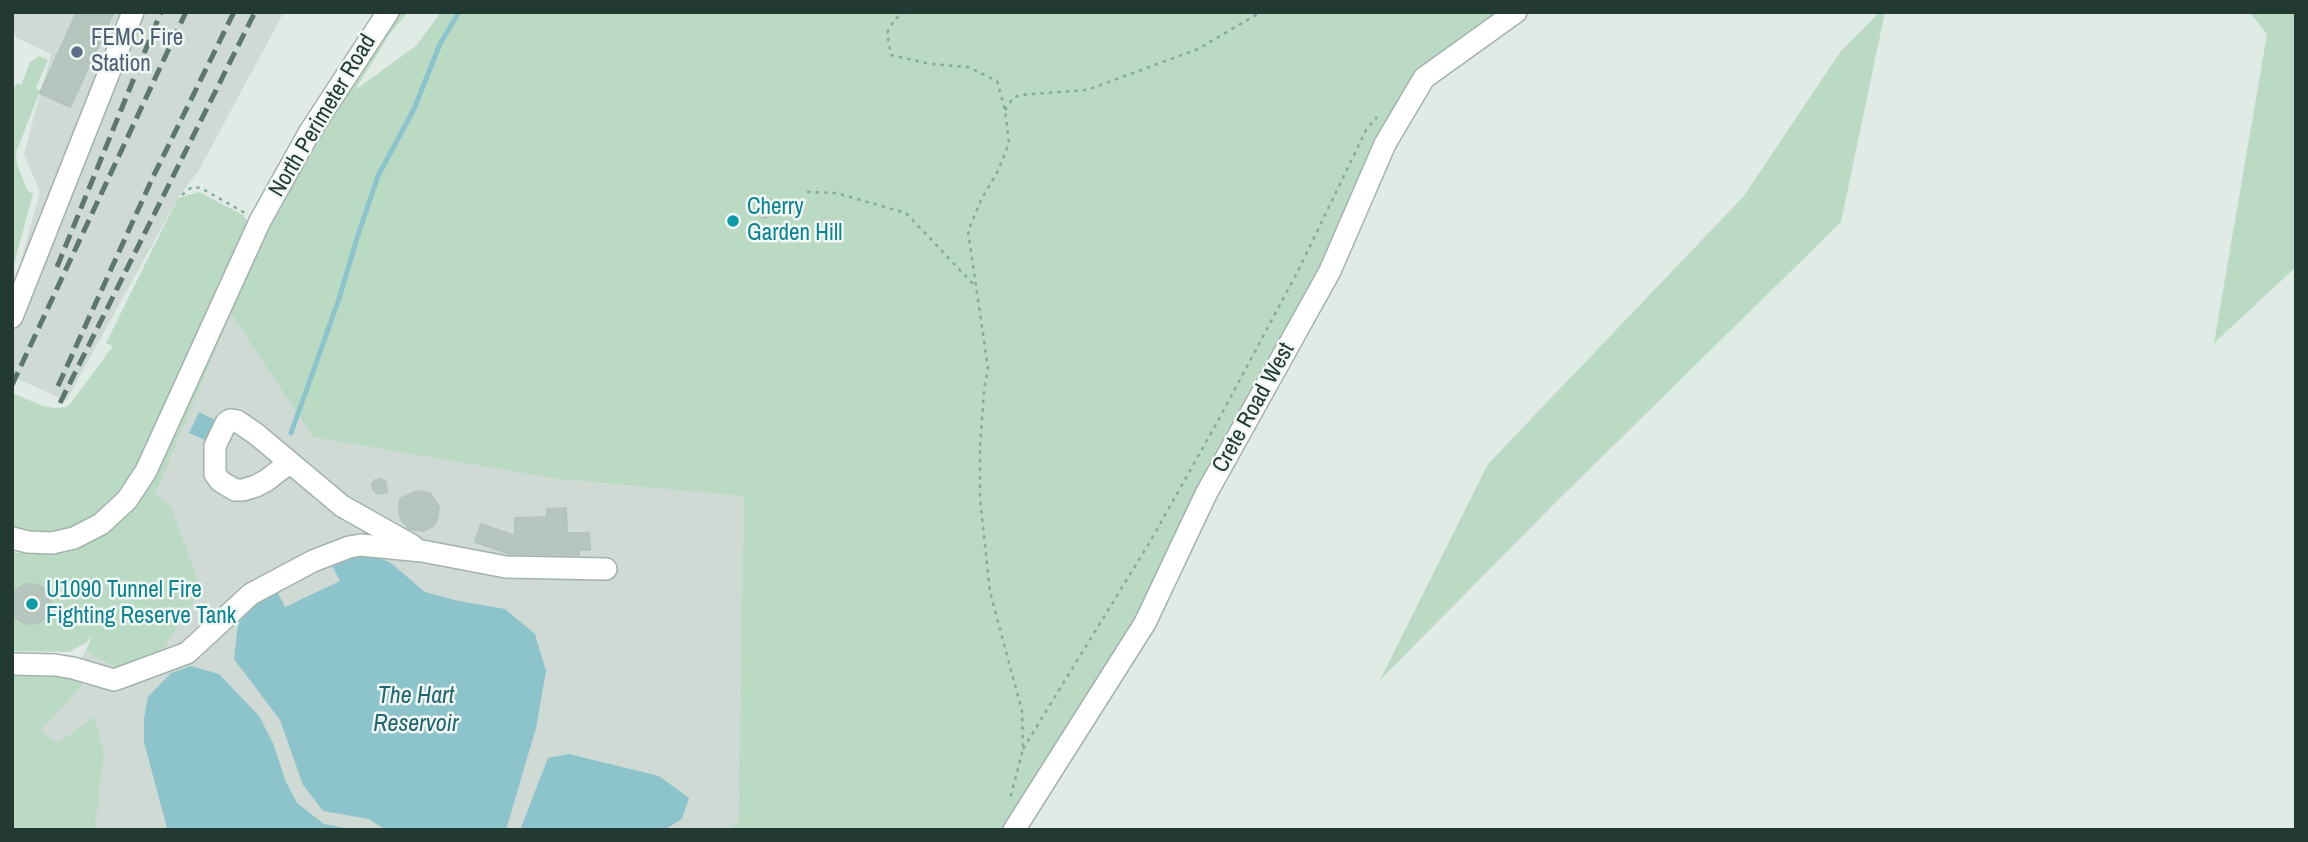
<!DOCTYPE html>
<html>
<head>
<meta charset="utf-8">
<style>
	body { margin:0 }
	#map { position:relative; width:2308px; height:842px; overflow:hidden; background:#e1ebe6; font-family:"Archivo Narrow",sans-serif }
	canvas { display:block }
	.frame { position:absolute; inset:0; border:14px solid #233a33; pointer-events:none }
</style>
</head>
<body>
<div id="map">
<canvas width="2308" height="842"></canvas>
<div class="frame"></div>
</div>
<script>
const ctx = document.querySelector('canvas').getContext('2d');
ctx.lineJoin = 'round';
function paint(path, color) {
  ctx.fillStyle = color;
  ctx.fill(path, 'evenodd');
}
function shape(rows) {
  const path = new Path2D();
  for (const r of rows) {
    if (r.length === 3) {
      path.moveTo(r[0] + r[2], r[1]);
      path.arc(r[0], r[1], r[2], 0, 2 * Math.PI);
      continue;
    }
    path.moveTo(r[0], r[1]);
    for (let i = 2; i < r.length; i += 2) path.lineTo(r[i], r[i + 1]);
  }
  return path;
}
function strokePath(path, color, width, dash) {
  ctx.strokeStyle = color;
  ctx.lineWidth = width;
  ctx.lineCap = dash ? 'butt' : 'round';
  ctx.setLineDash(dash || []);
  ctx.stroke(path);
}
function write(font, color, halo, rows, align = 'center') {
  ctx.font = font + ' "Archivo Narrow",sans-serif';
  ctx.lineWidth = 5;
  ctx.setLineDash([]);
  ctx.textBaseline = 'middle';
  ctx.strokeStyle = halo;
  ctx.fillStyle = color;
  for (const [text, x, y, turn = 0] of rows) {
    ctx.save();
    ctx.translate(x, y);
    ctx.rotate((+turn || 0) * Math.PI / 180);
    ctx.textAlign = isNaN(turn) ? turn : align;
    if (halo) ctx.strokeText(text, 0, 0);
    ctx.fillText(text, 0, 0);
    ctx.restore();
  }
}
paint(shape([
	[12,12,284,12,199,170,178,198,66,401,12,376,12,293,40,192,24,154,51,54,17,38,12,28],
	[231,312,567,480,744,495,738,821,730,830,107,830,95,826,20,725,73,668,86,651]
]), '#cfdad5');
paint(shape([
	[398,12,408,12,391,32,355,90,416,46,441,12,1508,12,1428,64,1323,270,1294,315,1217,452,1128,636,1003,830,730,830,738,821,744,496,559,479,313,437,231,313,155,494,171,507,201,590,164,648,118,669,86,651,92,635,87,642,69,652,12,651,12,552,29,554,57,552,79,548,113,529,137,503,283,196,345,91],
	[1880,12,1885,12,1841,222,1558,500,1380,680,1488,464,1743,197,1841,51],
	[2249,12,2296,12,2296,267,2214,343,2267,34],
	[39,56,48,60,36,88,40,91,16,152,17,164,27,190,33,194,12,271,12,92,17,83,21,85,30,62],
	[199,192,243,215,250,225,143,456,121,494,100,513,78,526,48,533,12,529,12,393,43,406,54,408,66,407,71,403,113,346,106,343,178,198],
	[76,672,82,686,40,731,58,743,94,717,104,753,95,826,107,830,12,830,12,676]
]), '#bbdac3');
paint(shape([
	[199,412,215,420,205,440,189,433],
	[364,551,391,563,425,592,454,600,505,609,535,634,546,671,536,728,506,830,386,830,369,819,323,811,303,785,280,720,234,659,238,623,274,585,285,607,340,581,330,562],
	[191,666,219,674,259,716,273,743,286,782,297,803,324,824,355,830,167,828,144,742,144,718,148,697,171,673],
	[569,754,659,776,689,798,682,819,664,830,520,830,548,758]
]), '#8dc4cc');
strokePath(shape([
	[291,433,339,299,357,238,378,176,414,109,440,44,459,12]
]), '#8dc4cc', 5);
const building = shape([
	[77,12,114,12,70,107,40,93,77,12],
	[771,199,774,212,770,217,763,218,754,209,771,199],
	[381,479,386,482,387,492,378,494,373,490,372,484,375,480,381,479],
	[417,491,430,493,439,507,437,520,433,526,423,531,409,529,401,519,399,512,400,499,417,491],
	[566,508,567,533,589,533,590,550,579,550,579,555,510,554,475,542,481,524,515,536,515,518,547,517,547,509,566,508],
	[31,604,20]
]);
paint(building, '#b7c5bf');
strokePath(building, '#b4c4bd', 2);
const minor = shape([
	[12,317,133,12],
	[291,465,285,466,267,480,256,486,243,490,235,490,220,481,215,474,215,446,226,423,230,420,237,421,256,434,342,506,413,546],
	[12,538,28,542,52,543,74,538,101,524,127,500,146,471,260,221,309,133,388,12],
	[12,664,55,665,73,668,114,680,187,653,251,594,313,561,349,547,361,545,422,551,506,567,606,569],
	[1014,830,1145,623,1206,494,1330,271,1385,144,1424,78,1516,12]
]);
strokePath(minor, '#a4b2ad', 24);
strokePath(shape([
	[906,12,895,19,887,33,891,55,931,64,968,67,997,81,1005,110,1009,143,998,171,981,200,968,231,988,368,984,391,980,447,980,499,990,592,1022,711,1023,749,1010,799],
	[1005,110,1013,98,1020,95,1087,90,1198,49,1261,12],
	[807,192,836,193,906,213,975,286],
	[182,195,192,187,201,188,245,213],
	[1023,749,1151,540,1219,419,1299,269,1366,130,1377,117]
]), '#84ac9e', 2.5, [3.5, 5]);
strokePath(minor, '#fff', 21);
strokePath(shape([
	[57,267,161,12],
	[12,385,186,12],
	[58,386,153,177,234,12],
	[60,403,255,12]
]), '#5d766e', 5, [14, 7]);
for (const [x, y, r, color] of [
	[77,52,7,"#5c6f8a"],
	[733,221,7,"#0f9aa8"],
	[32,604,7,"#0f9aa8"]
]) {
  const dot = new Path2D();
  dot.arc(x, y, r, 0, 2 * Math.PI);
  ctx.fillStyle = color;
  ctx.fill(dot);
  strokePath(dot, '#f1f7f4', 2.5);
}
write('23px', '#4e5e75', '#f1f7f4', [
	["FEMC Fire",91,39],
	["Station",91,65]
], 'left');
write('23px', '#233a33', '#f1f7f4', [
	["North Perimeter Road",323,116,-59],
	["Crete Road West",1254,408,-61]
]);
write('23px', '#0d838f', '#f1f7f4', [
	["Cherry",747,208],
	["Garden Hill",747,234],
	["U1090 Tunnel Fire",46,591],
	["Fighting Reserve Tank",46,617]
], 'left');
write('italic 24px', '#216671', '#f1f7f4', [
	["The Hart",416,697],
	["Reservoir",416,725]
]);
</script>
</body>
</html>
